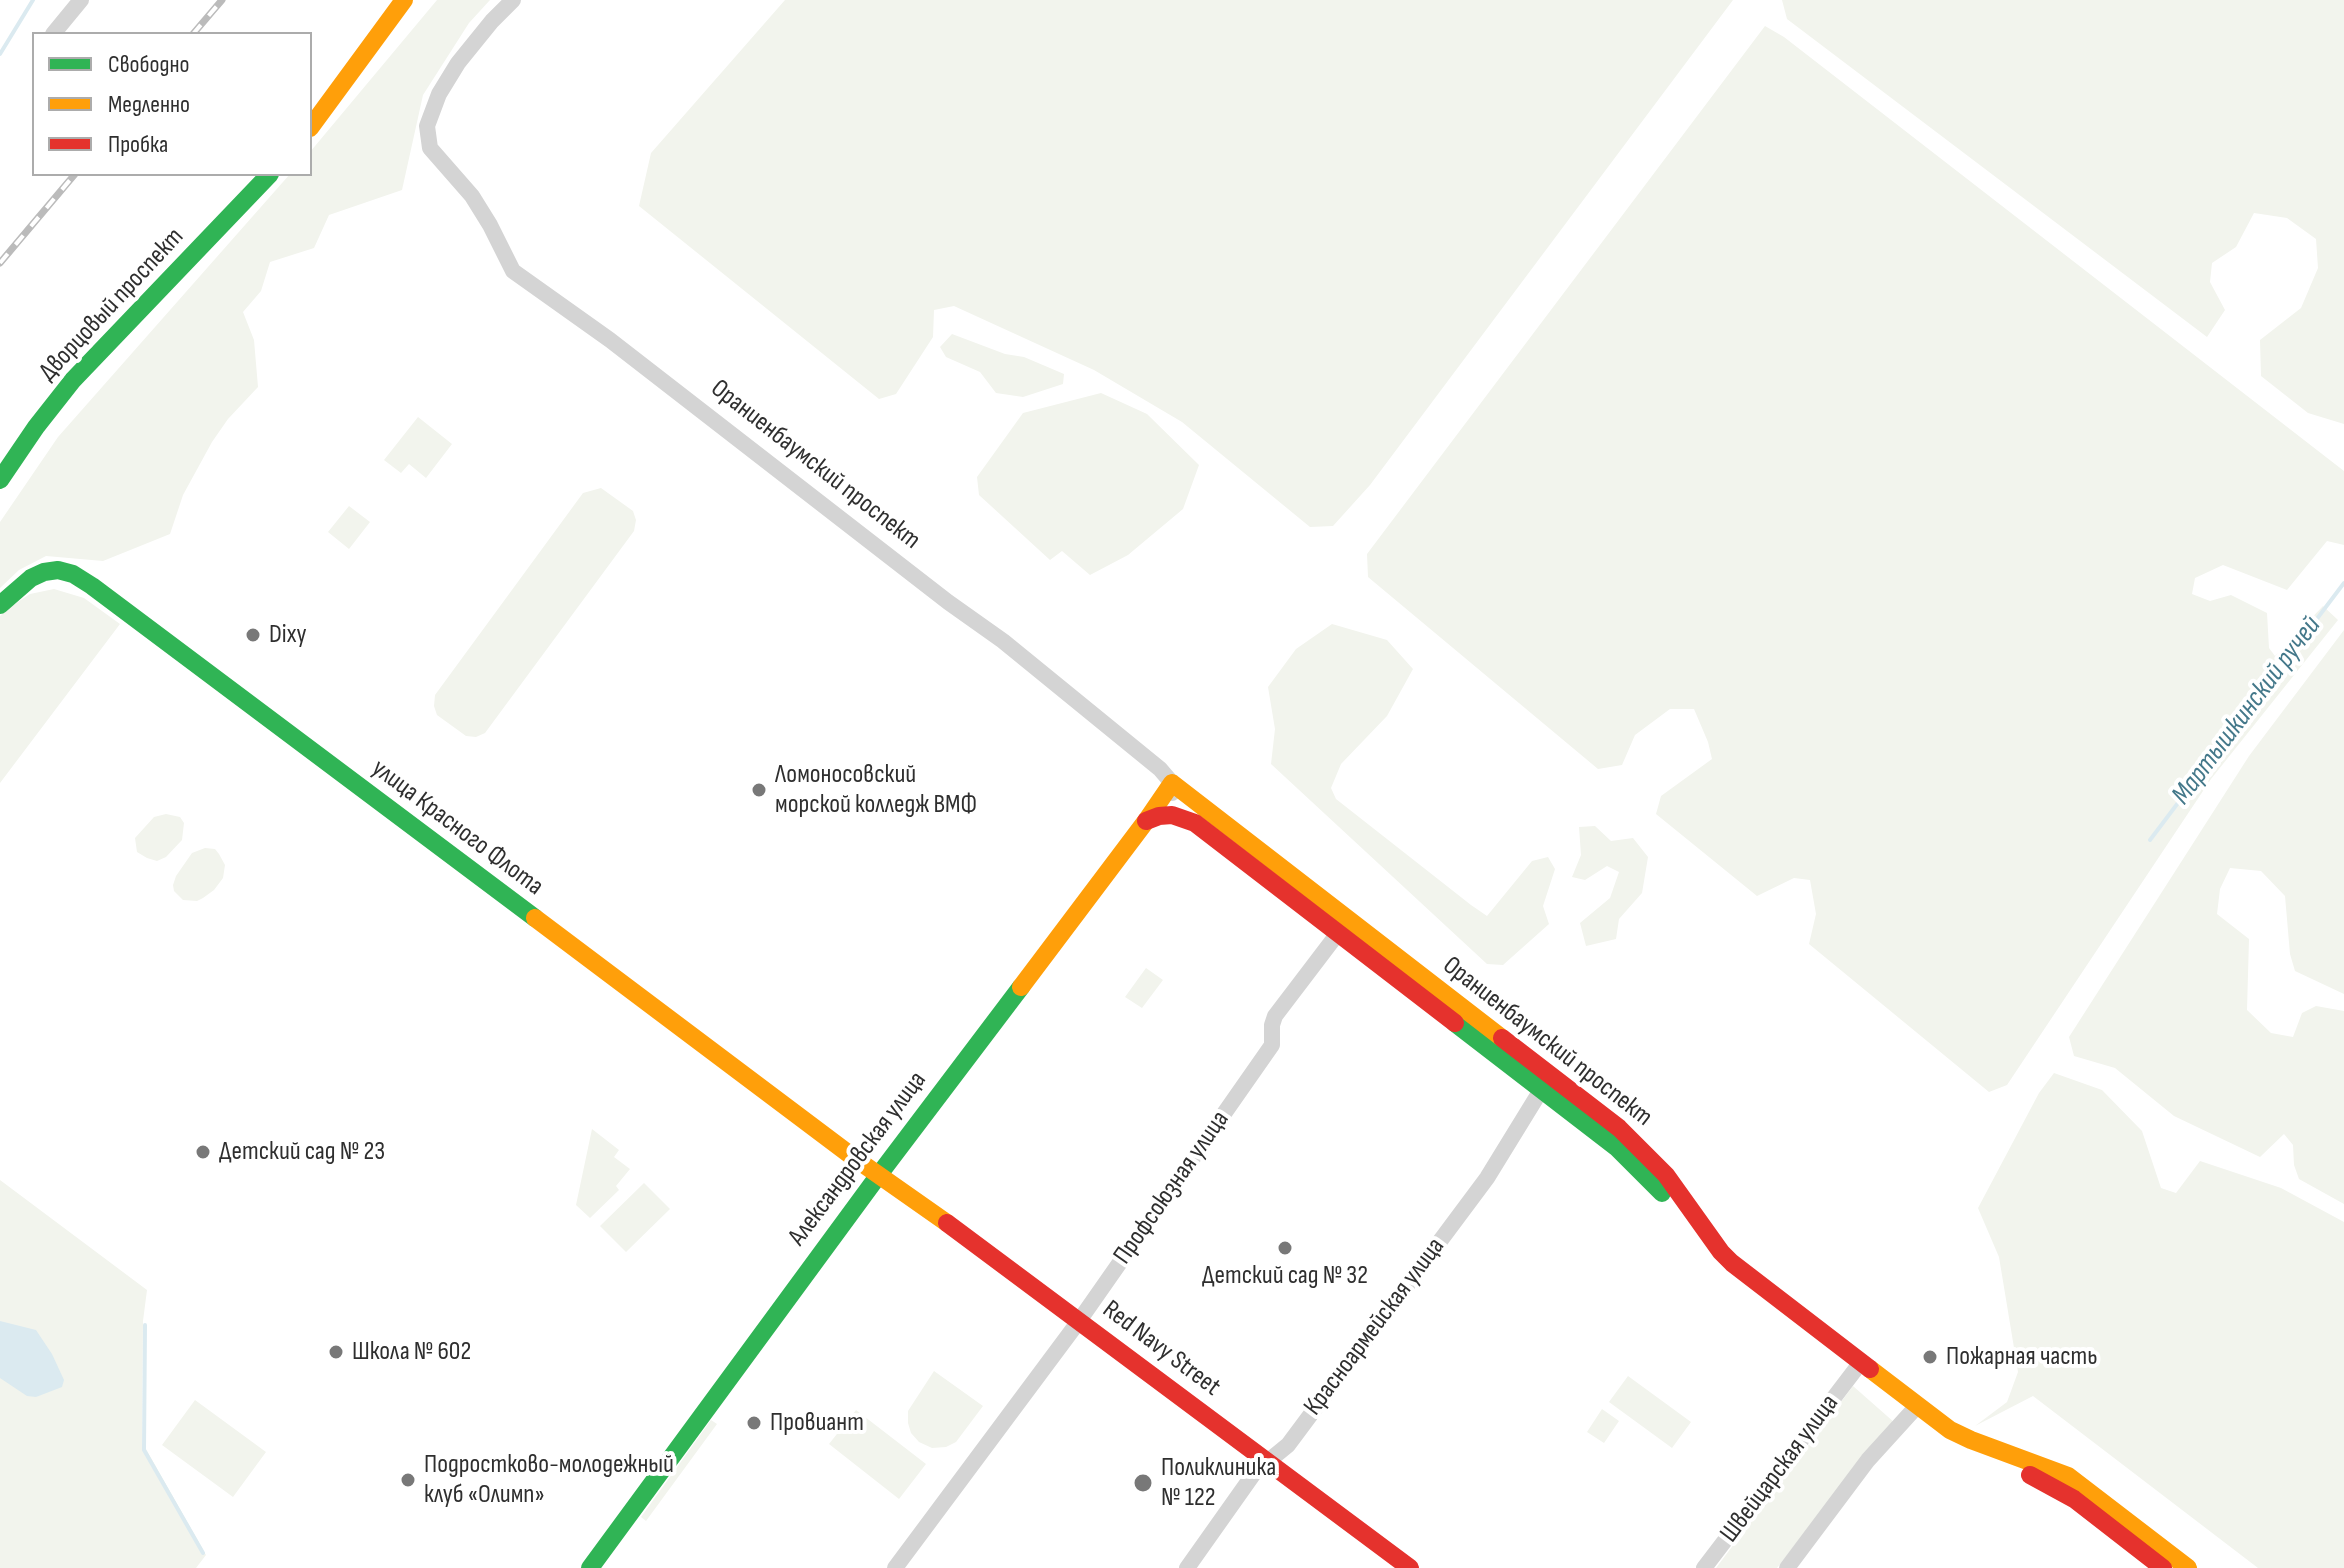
<!DOCTYPE html>
<html>
<head>
<meta charset="utf-8">
<style>
	body { margin:0 }
	#map { position:relative; width:2344px; height:1568px; overflow:hidden; background:#fff; font-family:"Sofia Sans Condensed",sans-serif }
	canvas { display:block }
	.legend { position:absolute; left:32px; top:32px; width:280px; height:144px; box-sizing:border-box; background:#fff; border:2px solid #acacac; margin:0; padding:10px 14px; list-style:none; font-size:24px; color:#2f2f2f }
	.legend li { display:flex; align-items:center; gap:16px; height:40px }
	.legend b { width:40px; border:2px solid #acacac }
</style>
</head>
<body>
<div id="map">
<canvas width="2344" height="1568"></canvas>
<ul class="legend">
<li><b style="height:10px;background:#30b455"></b>Свободно</li>
<li><b style="height:10px;background:#ff9f0a"></b>Медленно</li>
<li><b style="height:10px;background:#e5322d"></b>Пробка</li>
</ul>
</div>
<script>
const ctx = document.querySelector('canvas').getContext('2d');
ctx.lineJoin = 'round';
function paint(path, color) {
  ctx.fillStyle = color;
  ctx.fill(path, 'evenodd');
}
function shape(rows) {
  const path = new Path2D();
  for (const r of rows) {
    path.moveTo(r[0], r[1]);
    for (let i = 2; i < r.length; i += 2) path.lineTo(r[i], r[i + 1]);
  }
  return path;
}
function strokePath(path, color, width, dash) {
  ctx.strokeStyle = color;
  ctx.lineWidth = width;
  ctx.lineCap = dash ? 'butt' : 'round';
  ctx.setLineDash(dash || []);
  ctx.stroke(path);
}
function write(font, color, halo, rows, align = 'center') {
  ctx.font = font + ' "Sofia Sans Condensed",sans-serif';
  ctx.lineWidth = 8;
  ctx.setLineDash([]);
  ctx.textBaseline = 'middle';
  ctx.strokeStyle = halo;
  ctx.fillStyle = color;
  for (const [text, x, y, turn = 0] of rows) {
    ctx.save();
    ctx.translate(x, y);
    ctx.rotate((+turn || 0) * Math.PI / 180);
    ctx.textAlign = isNaN(turn) ? turn : align;
    if (halo) ctx.strokeText(text, 0, 0);
    ctx.fillText(text, 0, 0);
    ctx.restore();
  }
}
paint(shape([
	[437,0,490,0,469,23,423,95,402,190,329,215,314,248,270,262,261,291,243,312,254,340,258,387,228,419,212,442,183,495,170,534,103,561,46,556,19,570,0,588,0,522,58,437,290,174,310,174,310,152],
	[785,0,1733,0,1370,485,1333,526,1310,527,1182,422,1094,370,954,306,934,310,933,337,896,394,879,399,639,206,651,153],
	[1782,0,2344,0,2344,424,2308,413,2261,376,2260,340,2301,308,2318,268,2316,239,2287,218,2254,213,2236,247,2212,263,2210,282,2225,310,2207,337,1787,19],
	[1765,26,1784,37,2344,471,2344,545,2327,541,2287,590,2223,565,2195,578,2192,594,2210,601,2231,595,2267,613,2269,648,2275,656,2323,606,2338,620,2211,779,2007,1085,1989,1092,1809,944,1816,914,1810,880,1794,878,1757,896,1656,814,1661,796,1712,759,1708,742,1694,709,1670,709,1635,735,1622,765,1598,769,1368,577,1367,554],
	[952,334,1005,354,1024,357,1064,374,1063,384,1023,397,996,393,980,372,946,357,940,347],
	[1101,393,1147,414,1199,465,1183,509,1128,555,1090,575,1062,551,1050,560,979,495,977,477,1023,413],
	[418,417,452,444,426,478,409,464,401,473,384,460],
	[601,488,633,511,636,520,634,531,485,733,476,737,466,736,437,715,434,706,435,695,583,493],
	[349,506,370,522,349,549,328,532],
	[54,589,84,598,120,624,0,783,0,616,7,609,30,594],
	[1332,624,1387,640,1413,669,1387,716,1341,764,1331,788,1336,799,1471,905,1487,916,1532,861,1548,857,1555,869,1543,906,1549,924,1503,965,1487,964,1271,764,1275,729,1268,687,1296,649],
	[2344,630,2344,994,2295,971,2290,954,2285,896,2261,871,2230,868,2220,889,2217,914,2249,939,2247,1010,2271,1033,2293,1037,2302,1013,2316,1006,2344,1011,2344,1204,2299,1179,2294,1165,2293,1145,2284,1134,2260,1157,2174,1116,2115,1068,2074,1056,2069,1037,2249,756],
	[166,814,180,817,184,823,182,840,166,857,157,861,147,858,137,852,135,838,154,817],
	[1595,826,1611,841,1633,838,1648,857,1642,893,1619,919,1616,939,1586,946,1580,923,1610,898,1619,872,1607,866,1585,880,1572,877,1581,855,1579,827],
	[205,848,215,849,219,854,225,865,223,878,214,890,203,898,197,901,183,900,174,891,173,885,176,876,192,853],
	[1146,968,1163,980,1142,1008,1125,997],
	[2054,1073,2102,1090,2142,1131,2161,1188,2176,1193,2200,1161,2281,1188,2344,1222,2344,1568,2258,1568,2033,1396,1975,1426,2007,1402,2018,1372,1999,1257,1978,1208,2039,1093],
	[592,1129,619,1150,614,1157,630,1169,616,1186,619,1190,590,1218,576,1205],
	[0,1180,147,1290,143,1321,142,1442,206,1555,196,1568,0,1568],
	[644,1183,670,1209,626,1252,600,1226],
	[934,1371,983,1406,956,1442,946,1447,932,1448,919,1442,911,1433,908,1423,908,1411],
	[1628,1376,1691,1422,1672,1448,1609,1402],
	[1853,1386,1895,1423,1863,1457,1777,1568,1716,1568],
	[195,1400,266,1452,233,1497,162,1445],
	[1602,1409,1619,1421,1604,1443,1587,1432],
	[856,1410,926,1464,899,1499,829,1444],
	[711,1420,717,1424,646,1521,641,1517]
]), '#f2f4ed');
paint(shape([
	[0,1321,36,1330,52,1354,64,1380,62,1387,36,1397,27,1396,0,1378]
]), '#dbeaf0');
strokePath(shape([
	[0,54,33,0],
	[2150,840,2344,583],
	[145,1325,144,1450,203,1553]
]), '#dbeaf0', 4);
strokePath(shape([
	[513,0,492,21,458,63,439,94,427,126,430,148,472,196,490,225,513,271,610,340,948,602,1003,641,1160,769,1172,783,1172,793],
	[53,34,81,0],
	[895,1568,1079,1321,1272,1045,1272,1025,1275,1016,1345,924],
	[1187,1568,1255,1472,1288,1445,1487,1178,1546,1082],
	[1704,1568,1855,1370],
	[1787,1568,1868,1460,1918,1405]
]), '#d4d4d4', 16);
strokePath(shape([
	[0,480,36,427,73,380,270,174],
	[0,605,31,578,44,572,58,570,73,574,92,586,535,918],
	[1455,1023,1616,1147,1662,1193],
	[590,1568,878,1176,1021,987]
]), '#30b455', 18);
strokePath(shape([
	[310,128,404,0],
	[535,918,853,1157,947,1223],
	[1021,987,1146,821,1172,783,1502,1038],
	[1870,1369,1950,1430,1971,1440,2068,1476,2188,1568]
]), '#ff9f0a', 18);
strokePath(shape([
	[1146,821,1159,816,1172,815,1195,823,1455,1023],
	[1502,1038,1619,1128,1666,1175,1721,1252,1732,1263,1870,1369],
	[947,1223,1410,1568],
	[2030,1475,2074,1499,2163,1568]
]), '#e5322d', 18);
const rail = shape([
	[193,34,222,0],
	[0,263,75,174]
]);
strokePath(rail, '#bbb', 7);
strokePath(rail, '#fff', 4, [12]);
for (const [x, y, r, color] of [
	[253,635,8,"#787878"],
	[759,790,8,"#787878"],
	[203,1152,8,"#787878"],
	[1285,1248,8,"#787878"],
	[336,1352,8,"#787878"],
	[1930,1357,8,"#787878"],
	[754,1423,8,"#787878"],
	[408,1480,8,"#787878"],
	[1143,1483,10,"#787878"]
]) {
  const dot = new Path2D();
  dot.arc(x, y, r, 0, 2 * Math.PI);
  ctx.fillStyle = color;
  ctx.fill(dot);
  strokePath(dot, '#fff', 3);
}
write('26px', '#2f2f2f', '#fff', [
	["Дворцовый проспект",112,305,-47],
	["Ораниенбаумский проспект",815,465,38],
	["улица Красного Флота",457,828,37],
	["Ораниенбаумский проспект",1547,1042,38],
	["Александровская улица",858,1159,-53],
	["Профсоюзная улица",1172,1188,-55],
	["Красноармейская улица",1375,1327,-53],
	["Red Navy Street",1161,1349,37],
	["Швейцарская улица",1780,1469,-53]
]);
write('26px', '#2f2f2f', '#fff', [
	["Dixy",269,635],
	["Ломоносовский",775,775],
	["морской колледж ВМФ",775,805],
	["Детский сад № 23",219,1152],
	["Детский сад № 32",1285,1276,"center"],
	["Школа № 602",352,1352],
	["Пожарная часть",1946,1357],
	["Провиант",770,1423],
	["Подростково-молодежный",424,1465],
	["клуб «Олимп»",424,1495],
	["Поликлиника",1161,1468],
	["№ 122",1161,1498]
], 'left');
write('italic 28px', '#44788a', '#fff', [
	["Мартышкинский ручей",2247,711,-53]
]);
</script>
</body>
</html>
